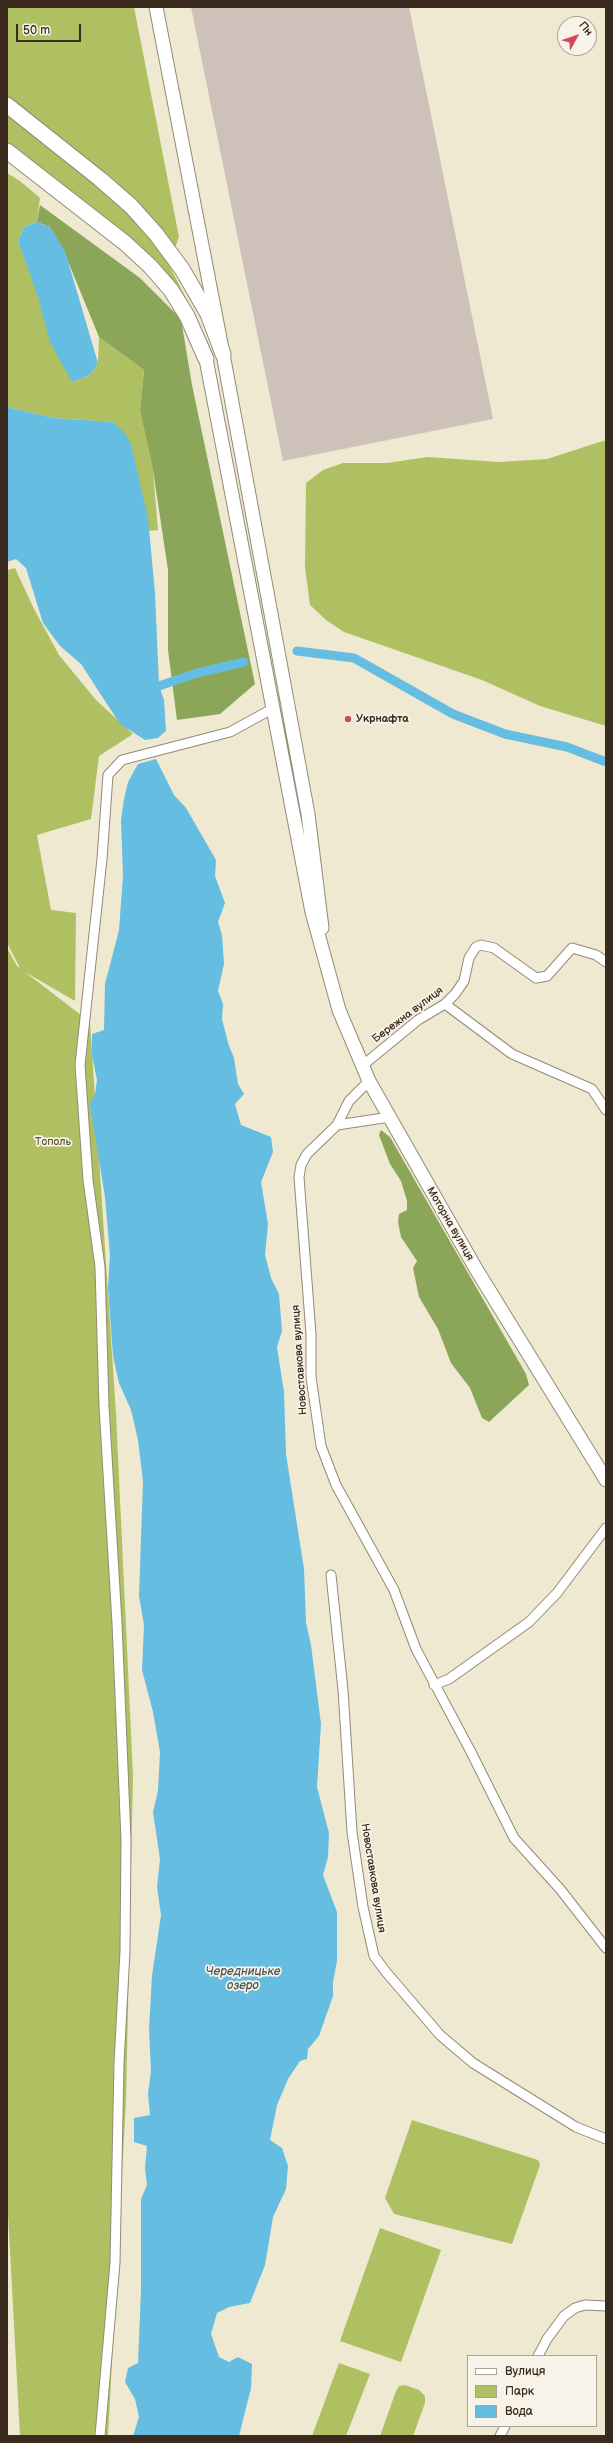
<!DOCTYPE html>
<html>
<head>
<meta charset="utf-8">
<style>
	body { margin:0 }
	#map { position:relative; width:613px; height:2443px; overflow:hidden; background:#eee9d0; font-family:"Balsamiq Sans",sans-serif }
	canvas { display:block }
	.frame { position:absolute; inset:0; border:8px solid #3b2a1e; pointer-events:none }
	.legend { position:absolute; left:467px; top:2355px; width:130px; height:72px; box-sizing:border-box; background:#f7f3e8; border:1px solid #aca397; margin:0; padding:5px 7px; list-style:none; font-size:12px; color:#3b2a1e }
	.legend li { display:flex; align-items:center; gap:8px; height:20px }
	.legend b { width:20px; border:1px solid #aca397 }
	.north { position:absolute; left:557px; top:16px; width:40px; height:40px; box-sizing:border-box; background:#f7f3e8; border:1px solid #aca397; border-radius:50%; rotate:50deg; font-size:11px; font-weight:700; line-height:16px; text-align:center; color:#3b2a1e }
	.north::after { content:''; display:block; margin:auto; width:14px; height:18px; background:#d1495b; clip-path:polygon(50% 0,100% 100%,50% 72%,0 100%) }
	.scale { position:absolute; left:16px; top:24px; width:65px; height:18px; box-sizing:border-box; border:2px solid #3b2a1e; border-top:0; padding-left:5px; font-size:12px; line-height:14px; white-space:nowrap; color:#3b2a1e; -webkit-text-stroke:3px #f7f3e8; paint-order:stroke }
</style>
</head>
<body>
<div id="map">
<canvas width="613" height="2443"></canvas>
<div class="frame"></div>
<ul class="legend">
<li><b style="height:5px;background:#fff"></b>Вулиця</li>
<li><b style="height:11px;background:#afc063"></b>Парк</li>
<li><b style="height:11px;background:#65bde2"></b>Вода</li>
</ul>
<div class="north">Пн</div>
<div class="scale">50 m</div>
</div>
<script>
const ctx = document.querySelector('canvas').getContext('2d');
ctx.lineJoin = 'round';
function paint(path, color) {
  ctx.fillStyle = color;
  ctx.fill(path, 'evenodd');
}
function shape(rows) {
  const path = new Path2D();
  for (const r of rows) {
    path.moveTo(r[0], r[1]);
    for (let i = 2; i < r.length; i += 2) path.lineTo(r[i], r[i + 1]);
  }
  return path;
}
function strokePath(path, color, width, dash) {
  ctx.strokeStyle = color;
  ctx.lineWidth = width;
  ctx.lineCap = dash ? 'butt' : 'round';
  ctx.setLineDash(dash || []);
  ctx.stroke(path);
}
function write(font, color, halo, rows, align = 'center') {
  ctx.font = font + ' "Balsamiq Sans",sans-serif';
  ctx.lineWidth = 3.5;
  ctx.setLineDash([]);
  ctx.textBaseline = 'middle';
  ctx.strokeStyle = halo;
  ctx.fillStyle = color;
  for (const [text, x, y, turn = 0] of rows) {
    ctx.save();
    ctx.translate(x, y);
    ctx.rotate((+turn || 0) * Math.PI / 180);
    ctx.textAlign = isNaN(turn) ? turn : align;
    if (halo) ctx.strokeText(text, 0, 0);
    ctx.fillText(text, 0, 0);
    ctx.restore();
  }
}
paint(shape([
	[191,7,409,7,493,419,283,461]
]), '#cec1ba');
paint(shape([
	[7,7,134,7,179,237,175,248,7,98],
	[7,114,84,174,126,211,149,236,168,263,193,312,52,179,7,144],
	[7,173,20,181,40,198,37,222,24,227,18,241,72,382,90,375,98,363,99,337,144,370,140,411,153,470,158,530,149,531,131,444,113,422,54,418,10,408,7,405],
	[606,440,606,726,540,706,482,680,344,632,326,620,310,605,305,567,306,483,323,470,343,463,387,463,428,457,499,462,547,459],
	[15,568,33,607,59,655,96,700,133,734,99,756,91,819,37,835,51,910,76,913,75,1001,25,972,90,1022,116,1414,133,1776,126,2100,108,2436,20,2436,7,2196,7,948,17,966,20,968,7,943,7,570],
	[412,2120,538,2160,540,2165,512,2244,394,2214,385,2198],
	[380,2228,441,2250,401,2362,340,2341],
	[339,2363,370,2374,346,2436,312,2436],
	[405,2385,419,2390,425,2396,425,2403,413,2436,380,2436,396,2391,399,2386]
]), '#afc063');
paint(shape([
	[40,205,140,278,181,319,192,385,255,684,220,714,177,720,168,650,168,570,153,470,140,411,144,370,99,337,67,259,50,227,37,222],
	[381,1130,390,1137,526,1374,529,1385,489,1422,482,1418,470,1388,451,1363,438,1329,419,1297,413,1268,417,1261,401,1237,398,1222,399,1214,407,1210,407,1201,401,1181,390,1164,379,1135]
]), '#8ba659');
paint(shape([
	[37,222,50,227,65,251,98,363,90,375,72,382,50,342,38,297,18,241,24,227],
	[7,405,10,408,54,418,113,422,124,432,131,444,148,518,155,593,159,686,164,700,166,731,158,738,145,740,120,724,81,664,60,646,43,623,26,568,16,559,7,562],
	[156,759,174,795,186,808,216,860,215,876,225,903,218,922,222,935,224,964,218,991,223,1004,222,1019,228,1043,234,1058,238,1084,244,1094,235,1104,241,1125,271,1137,273,1152,261,1182,268,1224,265,1255,271,1278,279,1294,282,1331,277,1347,284,1392,286,1454,304,1569,306,1623,311,1645,321,1724,317,1787,329,1833,328,1857,323,1875,337,1912,337,1961,333,1982,333,1996,319,2036,308,2049,307,2059,300,2061,288,2079,277,2105,270,2140,282,2148,288,2166,286,2189,273,2217,265,2265,250,2303,229,2307,217,2313,211,2334,219,2357,229,2362,238,2357,252,2364,251,2388,239,2436,133,2436,139,2417,135,2399,125,2382,128,2368,138,2363,141,2291,141,2199,147,2185,145,2168,147,2146,134,2142,134,2118,150,2115,148,2094,151,2071,149,2030,152,1976,161,1915,157,1887,160,1859,153,1812,158,1791,160,1752,153,1712,142,1670,144,1625,139,1596,143,1481,138,1440,131,1410,119,1383,113,1356,108,1288,110,1255,105,1197,90,1105,95,1094,97,1080,92,1055,92,1034,104,1030,105,984,119,930,123,876,121,820,124,799,128,782,138,764]
]), '#65bde2');
strokePath(shape([
	[297,651,354,658,453,714,505,734,567,747,606,762],
	[159,686,197,673,244,662]
]), '#65bde2', 9);
const street = shape([
	[445,1004,512,1054,592,1089,606,1110],
	[362,1066,418,1020,445,1004,455,994,464,981,469,958,476,947,481,945,494,948,536,978,547,976,572,948,596,955,606,962],
	[369,1081,349,1101,337,1125,307,1154,301,1165,299,1177,311,1334,311,1377,321,1446,336,1485,394,1590,416,1649,471,1752,514,1838,560,1889,606,1948],
	[337,1125,390,1117],
	[331,1575,343,1690,352,1832,363,1907,374,1956,386,1972,440,2035,473,2063,576,2127,606,2139],
	[434,1685,449,1679,529,1622,557,1593,606,1528],
	[538,2356,547,2339,564,2316,575,2308,585,2305,606,2306],
	[100,2436,115,2263,119,2063,125,1951,126,1840,117,1623,104,1406,100,1267,88,1180,80,1065,102,859,108,775,122,760,230,732,272,709],
	[500,2436,505,2426]
]);
const secondary = shape([
	[156,7,223,354,308,814,322,928],
	[206,359,312,912,339,1010,369,1081,476,1269,606,1480]
]);
const primary = shape([
	[7,105,100,179,131,206,156,234,182,269,208,314,223,354],
	[7,151,125,243,150,266,171,290,187,316,206,359]
]);
strokePath(street, '#948a77', 11);
strokePath(secondary, '#948a77', 15);
strokePath(primary, '#948a77', 17);
strokePath(street, '#fff', 9);
strokePath(secondary, '#fff', 13);
strokePath(primary, '#fff', 15);
for (const [x, y, r, color] of [
	[348,719,4,"#d1495b"]
]) {
  const dot = new Path2D();
  dot.arc(x, y, r, 0, 2 * Math.PI);
  ctx.fillStyle = color;
  ctx.fill(dot);
  strokePath(dot, '#f7f3e8', 1.5);
}
write('bold 11px', '#3b2a1e', '#f7f3e8', [
	["Укрнафта",356,719]
], 'left');
write('11px', '#3b2a1e', '#f7f3e8', [
	["Бережна вулиця",408,1015,-37],
	["Моторна вулиця",450,1224,60],
	["Новоставкова вулиця",300,1360,-94],
	["Новоставкова вулиця",373,1878,81]
]);
write('11px', '#5e5733', '#f7f3e8', [
	["Тополь",53,1142]
]);
write('italic 12px', '#485659', '#f7f3e8', [
	["Чередницьке",243,1972],
	["озеро",243,1986]
]);
</script>
</body>
</html>
